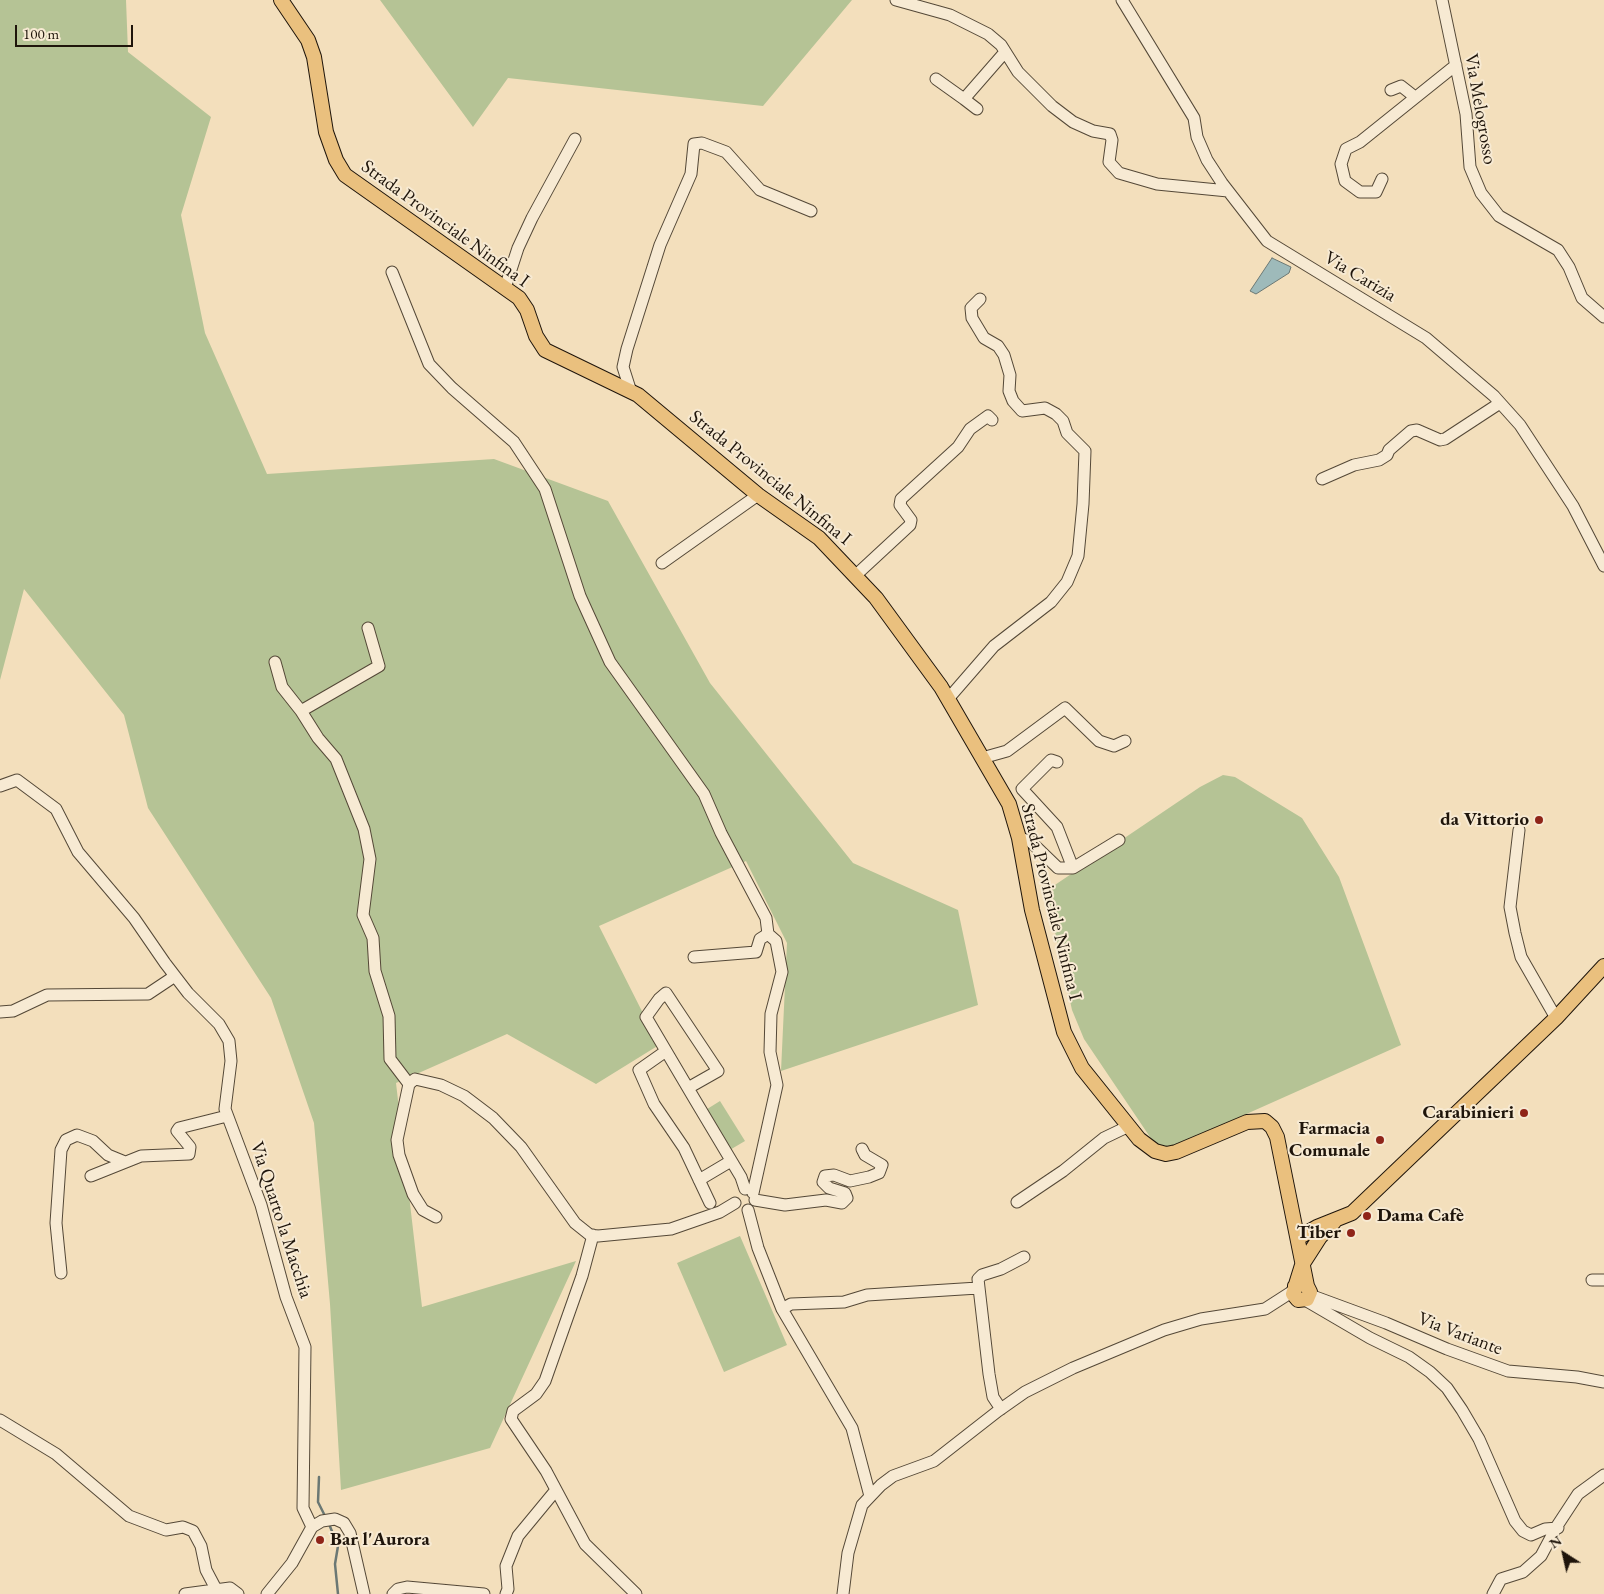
<!DOCTYPE html>
<html>
<head>
<meta charset="utf-8">
<style>
	body { margin:0 }
	#map { position:relative; width:1604px; height:1594px; overflow:hidden; background:#f3dfbc; font-family:"EB Garamond",serif }
	canvas { display:block }
	.north { position:absolute; left:1539px; top:1529px; width:50px; height:50px; -webkit-text-stroke:4px #f7ead3; paint-order:stroke; rotate:325deg; font-size:14px; font-weight:700; line-height:20px; text-align:center; color:#1f150b }
	.north::after { content:''; display:block; margin:auto; width:18px; height:22px; background:#1f150b; clip-path:polygon(50% 0,100% 100%,50% 72%,0 100%) }
	.scale { position:absolute; left:15px; top:25px; width:118px; height:22px; box-sizing:border-box; border:2px solid #1f150b; border-top:0; padding-left:6px; font-size:15px; line-height:18px; white-space:nowrap; color:#1f150b; -webkit-text-stroke:4px #f7ead3; paint-order:stroke }
</style>
</head>
<body>
<div id="map">
<canvas width="1604" height="1594"></canvas>
<div class="north">N</div>
<div class="scale">100 m</div>
</div>
<script>
const ctx = document.querySelector('canvas').getContext('2d');
ctx.lineJoin = 'round';
function paint(path, color) {
  ctx.fillStyle = color;
  ctx.fill(path, 'evenodd');
}
function shape(rows) {
  const path = new Path2D();
  for (const r of rows) {
    path.moveTo(r[0], r[1]);
    for (let i = 2; i < r.length; i += 2) path.lineTo(r[i], r[i + 1]);
  }
  return path;
}
function strokePath(path, color, width, dash) {
  ctx.strokeStyle = color;
  ctx.lineWidth = width;
  ctx.lineCap = dash ? 'butt' : 'round';
  ctx.setLineDash(dash || []);
  ctx.stroke(path);
}
function write(font, color, halo, rows, align = 'center') {
  ctx.font = font + ' "EB Garamond",serif';
  ctx.lineWidth = 4;
  ctx.setLineDash([]);
  ctx.textBaseline = 'middle';
  ctx.strokeStyle = halo;
  ctx.fillStyle = color;
  for (const [text, x, y, turn = 0] of rows) {
    ctx.save();
    ctx.translate(x, y);
    ctx.rotate((+turn || 0) * Math.PI / 180);
    ctx.textAlign = isNaN(turn) ? turn : align;
    if (halo) ctx.strokeText(text, 0, 0);
    ctx.fillText(text, 0, 0);
    ctx.restore();
  }
}
paint(shape([
	[0,0,126,0,128,52,211,117,181,215,205,333,267,474,494,459,608,501,710,683,853,863,958,910,978,1005,781,1071,787,943,746,861,599,926,659,1045,596,1084,507,1034,396,1083,422,1307,576,1261,490,1448,341,1490,330,1304,314,1123,271,998,148,808,124,715,24,589,0,680],
	[380,0,852,0,763,106,508,78,473,127],
	[1223,775,1235,777,1302,818,1339,877,1401,1045,1168,1149,1156,1144,1150,1137,1084,1039,1072,1010,1046,891,1200,787],
	[720,1101,745,1141,728,1151,704,1111],
	[740,1236,787,1345,724,1372,677,1263]
]), '#b5c395');
const water = shape([
	[1272,258,1291,267,1289,273,1256,294,1250,291,1272,258]
]);
paint(water, '#9ebaba');
strokePath(water, '#6b7874', 1);
strokePath(shape([
	[319,1477,318,1502,325,1516],
	[329,1524,338,1546,335,1564,338,1594]
]), '#6b7874', 2.5);
const minor = shape([
	[896,0,950,15,988,34,1001,45,1018,72,1052,106,1073,122,1093,131,1110,134,1112,140,1109,162,1119,173,1157,184,1228,191],
	[1122,0,1194,118,1197,137,1207,160,1222,183,1267,241,1426,338,1494,396,1520,425,1573,506,1604,566],
	[1442,0,1466,114,1470,167,1481,193,1499,216,1558,250,1569,267,1582,298,1604,317],
	[936,79,964,99,1005,52],
	[1391,90,1401,86,1415,97],
	[964,99,977,109],
	[1382,179,1376,192,1360,192,1345,181,1341,164,1346,149,1360,142,1456,65],
	[392,272,429,364,452,388,514,442,545,489,580,596,610,662,704,794,721,833,766,918,768,934],
	[505,288,518,248,532,218,575,139],
	[631,392,623,367,627,349,660,245,691,174,694,144,702,143,726,152,760,190,811,211],
	[1322,479,1354,465,1379,460,1387,455,1389,450,1411,431,1417,430,1440,440,1445,439,1500,403],
	[662,563,758,495],
	[856,575,910,525,911,520,900,505,901,499,958,447,970,429,988,416,992,420],
	[368,628,379,666,301,711,318,738,336,759,364,829,370,859,363,915,373,938,375,971,389,1016,390,1059,409,1084],
	[275,662,282,687,301,711],
	[948,699,994,646,1051,602,1067,582,1078,556,1083,504,1085,451,1067,433,1063,421,1056,414,1045,408,1022,411,1013,401,1009,391,1010,375,1004,355,998,346,984,338,972,318,971,308,980,299],
	[982,758,1007,751,1065,708,1099,741,1114,746,1125,741],
	[1057,762,1051,760,1022,789,1057,827,1073,868],
	[0,786,17,780,56,809,78,852,134,918,165,963,188,993,219,1024,229,1041,231,1061,225,1109,261,1205,286,1297,305,1347,303,1508,312,1527],
	[1519,830,1510,907,1515,933,1521,957,1556,1018],
	[1019,838,1030,841,1058,868,1073,868,1119,840],
	[694,957,756,952,760,939,768,934,776,941,782,972,771,1014,770,1052,777,1085,753,1193],
	[0,1012,13,1011,47,995,148,994,175,976],
	[666,1051,639,1070,654,1104,684,1148,710,1203],
	[688,1088,718,1071,666,993,659,999,646,1017,695,1100,741,1177,745,1189],
	[91,1176,141,1156,189,1154,190,1147,177,1131,179,1128,227,1116],
	[699,1180,731,1161],
	[755,1200,785,1205,826,1200,842,1203,847,1198,845,1193,829,1188,823,1182,825,1176,834,1175,850,1181,869,1177,879,1173,882,1165,865,1155,862,1149],
	[1017,1202,1063,1171,1104,1138,1129,1126],
	[748,1210,758,1248,782,1309,852,1428,870,1496],
	[436,1217,423,1210,413,1194,399,1155,397,1140,409,1084,415,1079,441,1085,464,1096,493,1118,521,1147,575,1223,590,1235,598,1236,671,1229,720,1212,735,1203],
	[593,1235,582,1276,545,1381,536,1394,513,1411,511,1419,546,1471,585,1544,636,1594],
	[61,1273,56,1223,61,1150,66,1140,77,1135,93,1141,108,1155,125,1162],
	[1592,1280,1604,1280],
	[1310,1295,1386,1323,1447,1349,1508,1371,1577,1377,1604,1382],
	[1305,1300,1370,1338,1409,1357,1430,1372,1447,1388,1462,1410,1479,1439,1515,1521,1523,1531,1531,1535,1545,1529,1558,1528],
	[782,1309,791,1304,844,1302,867,1295,978,1288],
	[1001,1409,993,1397,989,1374,978,1279,982,1275,1001,1269,1024,1257],
	[0,1420,56,1454,129,1516,166,1530,183,1527,193,1531,201,1546,206,1570,216,1589],
	[185,1594,230,1588,238,1594],
	[267,1594,292,1563,312,1527,322,1521,335,1519,344,1523,350,1533,364,1594],
	[393,1594,398,1589,407,1587,484,1594],
	[506,1594,508,1589,506,1566,518,1536,556,1490],
	[843,1594,848,1553,862,1505,881,1485,893,1476,934,1461,998,1411,1025,1392,1073,1368,1164,1330,1201,1319,1265,1309,1293,1291],
	[1493,1594,1501,1579,1523,1572,1541,1556,1557,1526,1578,1494,1604,1475]
]);
const major = shape([
	[281,0,308,40,314,57,326,132,336,160,345,175,519,298,527,310,536,336,545,350,638,395,758,495,819,538,876,598,941,687,1009,804,1019,838,1032,910,1064,1032,1082,1068,1139,1139,1155,1151,1166,1154,1176,1152,1247,1122,1265,1121,1272,1127,1277,1137,1307,1286],
	[1298,1238,1317,1227,1352,1213,1556,1018,1604,966],
	[1295,1286,1300,1284,1307,1286,1310,1292,1307,1299,1298,1300,1293,1294,1302,1265,1320,1237,1334,1222]
]);
strokePath(minor, '#544837', 13);
strokePath(major, '#1f150b', 16);
strokePath(minor, '#f7ead3', 11);
strokePath(major, '#eac07e', 14);
for (const [x, y, r, color] of [
	[1539,820,5,"#8f2418"],
	[1524,1113,5,"#8f2418"],
	[1380,1140,5,"#8f2418"],
	[1367,1216,5,"#8f2418"],
	[1351,1233,5,"#8f2418"],
	[320,1540,5,"#8f2418"]
]) {
  const dot = new Path2D();
  dot.arc(x, y, r, 0, 2 * Math.PI);
  ctx.fillStyle = color;
  ctx.fill(dot);
  strokePath(dot, '#f7ead3', 2);
}
write('19px', '#1f150b', '#f7ead3', [
	["Via Melogrosso",1480,109,80],
	["Strada Provinciale Ninfina I",445,224,36],
	["Via Carizia",1360,277,31],
	["Strada Provinciale Ninfina I",770,478,39],
	["Strada Provinciale Ninfina I",1051,902,76],
	["Via Quarto la Macchia",281,1220,72],
	["Via Variante",1460,1334,21]
]);
write('bold 19px', '#1f150b', '#f7ead3', [
	["da Vittorio",1529,820],
	["Carabinieri",1514,1113],
	["Farmacia",1370,1129],
	["Comunale",1370,1151],
	["Dama Cafè",1377,1216,"left"],
	["Tiber",1341,1233],
	["Bar l'Aurora",330,1540,"left"]
], 'right');
</script>
</body>
</html>
